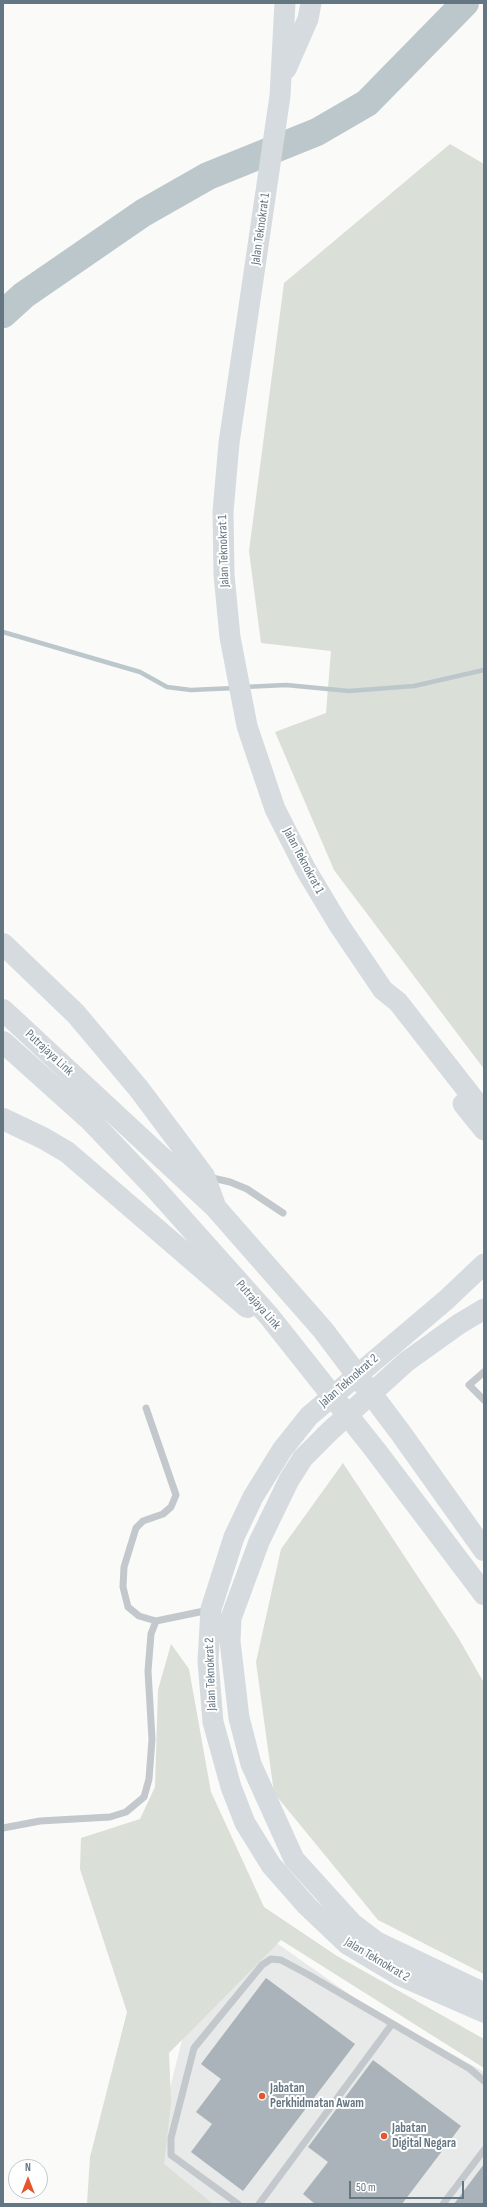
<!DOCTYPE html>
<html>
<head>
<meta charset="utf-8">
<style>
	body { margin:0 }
	#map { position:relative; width:487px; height:2207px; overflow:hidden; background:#fafaf8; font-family:"Sofia Sans Condensed",sans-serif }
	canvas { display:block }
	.frame { position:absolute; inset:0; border:4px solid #657683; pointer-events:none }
	.north { position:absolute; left:8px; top:2159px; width:40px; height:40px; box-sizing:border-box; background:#fff; border:1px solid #c1c8cd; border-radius:50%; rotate:0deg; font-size:11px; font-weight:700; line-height:16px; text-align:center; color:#657683 }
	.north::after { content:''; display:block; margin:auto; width:14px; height:18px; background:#e4572e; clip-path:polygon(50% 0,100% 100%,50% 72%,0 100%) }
	.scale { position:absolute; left:349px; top:2181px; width:115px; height:18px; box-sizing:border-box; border:2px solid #657683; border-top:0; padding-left:5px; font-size:12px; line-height:14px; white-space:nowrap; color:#657683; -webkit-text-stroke:3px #fff; paint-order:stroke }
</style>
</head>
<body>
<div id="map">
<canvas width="487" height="2207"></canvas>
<div class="frame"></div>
<div class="north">N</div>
<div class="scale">50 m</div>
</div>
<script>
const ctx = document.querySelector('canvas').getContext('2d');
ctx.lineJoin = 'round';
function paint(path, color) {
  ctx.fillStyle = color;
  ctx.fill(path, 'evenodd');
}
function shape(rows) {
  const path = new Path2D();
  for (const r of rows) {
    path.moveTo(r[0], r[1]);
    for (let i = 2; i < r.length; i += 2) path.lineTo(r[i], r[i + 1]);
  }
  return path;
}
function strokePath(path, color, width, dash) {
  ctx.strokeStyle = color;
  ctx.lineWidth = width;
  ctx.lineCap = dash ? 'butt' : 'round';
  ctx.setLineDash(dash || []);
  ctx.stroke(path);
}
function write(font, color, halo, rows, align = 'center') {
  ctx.font = font + ' "Sofia Sans Condensed",sans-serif';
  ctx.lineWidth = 4;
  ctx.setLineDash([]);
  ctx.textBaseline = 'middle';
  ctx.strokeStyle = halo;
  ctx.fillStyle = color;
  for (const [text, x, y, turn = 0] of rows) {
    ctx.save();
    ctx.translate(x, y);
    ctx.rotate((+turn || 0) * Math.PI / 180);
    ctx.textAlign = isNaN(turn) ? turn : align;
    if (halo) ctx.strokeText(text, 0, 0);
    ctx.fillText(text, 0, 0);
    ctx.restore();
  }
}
paint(shape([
	[261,1932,359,2001,484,2072,484,2204,141,2204,186,2024]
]), '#e8e9e9');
paint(shape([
	[450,144,484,164,484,1069,334,870,275,732,326,713,331,651,261,643,249,551,284,283],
	[343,1463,459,1639,484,1683,484,1974,378,1920,274,1793,256,1662,281,1549],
	[171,1644,189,1669,211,1792,264,1907,337,1956,484,2039,484,2068,281,1940,169,2053,171,2103,164,2164,213,2204,87,2204,90,2157,127,2012,80,1869,81,1838,140,1819,155,1787,158,1690]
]), '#dadfd7');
strokePath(shape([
	[3,632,140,672,167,687,191,690,235,688],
	[244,687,286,685,349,691,414,686,484,670]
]), '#bbc7cb', 4.5);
strokePath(shape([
	[3,314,24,295,143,213,208,176,317,132,367,103,465,3]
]), '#bbc7cb', 28);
paint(shape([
	[266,1978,355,2044,243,2191,191,2152,212,2124,196,2112,221,2079,201,2064],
	[373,2060,461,2126,402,2204,315,2204,303,2194,328,2162,308,2147],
	[484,2164,484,2204,454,2204]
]), '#aab3b9');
strokePath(shape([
	[208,1177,230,1182,247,1189,283,1213],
	[484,1372,469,1385,484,1400],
	[146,1408,176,1495,171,1507,163,1514,143,1521,136,1528,124,1567,123,1587,128,1607,139,1616,156,1621],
	[3,1828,40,1821,110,1817,126,1812,144,1797,149,1779,152,1739,148,1671,151,1634,156,1621,209,1610],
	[238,2204,171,2155,171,2138,194,2048,262,1965,271,1959,281,1960,309,1975,470,2069,484,2081],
	[259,2204,392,2024],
	[443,2204,484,2150]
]), '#c3c8cc', 7);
strokePath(shape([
	[285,3,280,96,229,443,223,512,224,575,230,637,247,726,275,809,306,870,339,925,383,990,398,1002,484,1112],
	[286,69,308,19,311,3],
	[463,1104,484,1130],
	[484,1264,446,1300,309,1416,282,1450,253,1497,234,1537,211,1609,208,1661,213,1722,231,1787,245,1823,271,1865,307,1906,347,1944,399,1975,484,2012],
	[484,1309,459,1324,406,1362,330,1431,303,1458,289,1480,259,1542,231,1618,230,1641,239,1718,251,1764,294,1859,352,1923,377,1942,484,1993]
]), '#d6dbdf', 21);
strokePath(shape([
	[3,944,76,1014,139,1089,204,1176,214,1203],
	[3,1010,215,1207,323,1330,400,1432,484,1550],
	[3,1042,89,1119,153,1186,269,1316,376,1451,484,1594],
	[3,1119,43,1138,67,1152,247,1307]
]), '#d6dbdf', 22);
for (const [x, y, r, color] of [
	[262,2096,4,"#e4572e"],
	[384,2136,4,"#e4572e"]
]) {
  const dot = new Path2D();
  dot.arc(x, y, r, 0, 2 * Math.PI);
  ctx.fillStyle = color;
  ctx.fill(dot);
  strokePath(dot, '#fff', 1.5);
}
write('13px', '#657683', '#fff', [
	["Jalan Teknokrat 1",261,229,-82],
	["Jalan Teknokrat 1",224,551,-92],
	["Jalan Teknokrat 1",303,861,62],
	["Putrajaya Link",49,1053,43],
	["Putrajaya Link",258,1305,49],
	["Jalan Teknokrat 2",349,1381,-41],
	["Jalan Teknokrat 2",211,1674,-92],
	["Jalan Teknokrat 2",377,1960,31]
]);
write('bold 13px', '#657683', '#fff', [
	["Jabatan",270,2089],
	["Perkhidmatan Awam",270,2104],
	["Jabatan",392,2129],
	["Digital Negara",392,2144]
], 'left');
</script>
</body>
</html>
